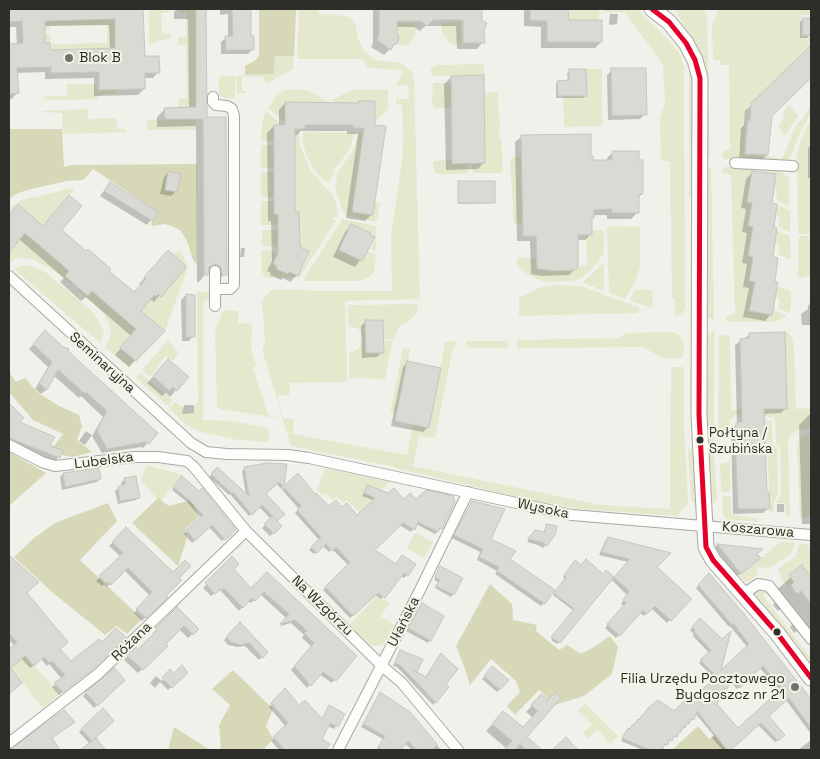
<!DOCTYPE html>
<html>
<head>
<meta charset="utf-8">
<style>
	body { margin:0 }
	#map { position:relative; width:820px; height:759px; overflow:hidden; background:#f0f1ea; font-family:"Space Grotesk",sans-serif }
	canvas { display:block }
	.frame { position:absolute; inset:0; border:10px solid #2d2d29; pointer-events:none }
</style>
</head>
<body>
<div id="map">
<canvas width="820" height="759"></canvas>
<div class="frame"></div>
</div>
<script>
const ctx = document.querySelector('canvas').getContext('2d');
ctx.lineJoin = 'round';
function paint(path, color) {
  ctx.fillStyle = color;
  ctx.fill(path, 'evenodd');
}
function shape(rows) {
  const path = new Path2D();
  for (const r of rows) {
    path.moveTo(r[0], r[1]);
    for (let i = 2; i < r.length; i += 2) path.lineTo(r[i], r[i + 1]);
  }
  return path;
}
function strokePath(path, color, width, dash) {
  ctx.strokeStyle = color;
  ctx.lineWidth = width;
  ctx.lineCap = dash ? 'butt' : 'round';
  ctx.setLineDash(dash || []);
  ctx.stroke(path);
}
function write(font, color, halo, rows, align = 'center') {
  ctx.font = font + ' "Space Grotesk",sans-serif';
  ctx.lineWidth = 4;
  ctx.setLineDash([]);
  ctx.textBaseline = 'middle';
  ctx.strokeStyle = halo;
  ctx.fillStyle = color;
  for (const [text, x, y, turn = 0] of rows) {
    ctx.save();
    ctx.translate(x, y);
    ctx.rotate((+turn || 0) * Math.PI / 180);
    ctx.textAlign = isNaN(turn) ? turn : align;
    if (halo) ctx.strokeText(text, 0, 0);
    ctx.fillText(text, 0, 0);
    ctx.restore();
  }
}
paint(shape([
	[149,9,168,9,169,11,168,13,161,13,162,34,170,34,170,39,157,41,149,46],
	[178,9,196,9,196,130,147,130,147,120,189,119,178,108,179,98,187,98,187,86,186,45,178,45,178,37,186,37,186,13,179,12],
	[299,9,318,9,319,14,342,15,351,18,356,25,358,39,364,51,375,60,401,63,412,72,414,80,420,299,345,301,347,382,290,383,289,395,277,396,284,419,294,419,293,434,407,455,413,425,429,428,445,342,456,341,457,345,453,348,435,438,419,435,413,466,601,505,670,509,671,367,684,367,684,426,688,500,687,504,677,516,581,509,543,503,395,468,394,467,291,446,262,349,265,343,262,300,271,290,307,290,310,291,392,291,391,235,402,161,403,136,402,105,396,104,396,99,409,99,408,85,396,86,403,72,400,70,369,68,366,66,363,59,297,59],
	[604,9,637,9,671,42,681,56,684,65,685,308,683,312,678,316,675,316,675,299,672,298,670,162,663,161,661,158,660,119,665,101,663,67,659,59,625,12,604,12],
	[675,9,704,9,707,18,710,157,706,153,708,93,707,74,701,55,679,18],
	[718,9,811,9,811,15,801,15,801,37,811,37,811,44,749,104,746,113,744,155,777,157,776,161,725,159,722,157,724,150,730,150,729,65,720,65,720,60,713,60,712,26],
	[568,10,598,10,602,14,599,14,599,20,569,20],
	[115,19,115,48,50,50,50,43,34,43,39,34,50,34,50,44,107,43,107,25,50,26,50,29,45,29,45,21],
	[461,22,461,44,456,45,450,43,442,32,441,23],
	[398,23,417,23,414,37,410,43,406,46,398,44],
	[275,56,294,56,293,69,268,83,264,81,264,77,242,77,242,91,246,91,246,93,237,94,237,76,274,74],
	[484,64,484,75,434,76,431,73,431,68,438,65],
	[689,64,694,87,694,185,689,200],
	[586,69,602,69,602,125,600,126,564,127,563,84,568,83,568,96,587,96,587,77,586,77],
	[220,76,236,76,235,98,224,98,220,96,218,86],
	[433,83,451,83,451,107,436,108,433,106,432,102],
	[67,84,96,84,97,90,117,90,117,94,99,95,99,99,55,100,47,100,44,98,44,96,67,96],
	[283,90,307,90,327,101,327,103,285,102,285,123,268,108,275,98],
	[351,90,388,90,388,109,375,122,375,101,359,101,359,104,333,103,333,100],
	[499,92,497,100,499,101,498,110,500,114,498,119,500,120,499,138,501,139,503,170,501,173,475,173,472,171,472,163,485,163,484,93],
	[789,105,798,116,785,135,778,126,785,117,782,113],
	[811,106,811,113,800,133,792,154,789,159,781,162,795,128],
	[88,109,88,119,117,118,117,129,126,129,126,132,63,134,62,113,43,112,43,111],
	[266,111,282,125,274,125,274,141,261,141,262,123],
	[811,119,811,234,800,234,798,233,797,153,801,139],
	[364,130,352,212,375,203,380,203,377,221,375,222,346,215,342,210,335,187,338,172,353,150,359,133],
	[295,132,299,132,300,146,310,170,334,197,338,212,337,218,333,217,332,219,336,220,300,277,270,278,265,277,262,272,261,250,272,251,277,254,273,264,277,266,276,269,288,274,289,272,302,270,309,251,293,244,300,243,298,220,299,220,299,212,295,212],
	[303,132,355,133,349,150,336,168,334,167,333,169,335,171,329,183,325,181,316,172,307,157,303,144],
	[261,145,273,145,274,168,261,168],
	[512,157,521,157,522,224,514,223,510,161],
	[452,160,468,163,468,171,465,174,438,174,434,172,433,161],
	[711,167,714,320,709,318,706,313,706,170],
	[724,167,732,167,732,169,739,169,741,167,780,171,789,178,789,206,776,200,777,190,772,189,776,174,753,170,747,202,752,203,753,227,748,256,753,257,755,282,753,298,752,298,749,311,772,315,775,302,775,311,787,316,775,322,730,322,726,320,727,316,735,314,731,175,723,173,722,171],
	[261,172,274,172,274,197,261,197],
	[73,188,74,190,43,226,18,204,9,215,9,208,22,200],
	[261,201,274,201,274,214,278,215,278,225,261,225],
	[777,204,790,211,790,232,779,227,779,216,773,215],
	[342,219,376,226,376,251,371,248,375,238,370,235,371,233,360,228,358,230,350,226,346,233,339,250,362,261,367,251,376,255,374,272,368,278,359,281,304,281,304,279],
	[609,226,640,227,640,267,636,280,625,299,609,293,607,229],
	[262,230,278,230,278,243,283,244,281,250,272,246,262,246],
	[592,230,602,230,604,231,604,254,589,272,576,281,548,282,538,280,527,274,517,264,517,257,536,259,537,268,549,271,576,270,579,266,587,265,586,235,592,235],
	[776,231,790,236,791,260,778,254,779,244,773,243],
	[25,233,69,271,73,282,71,284,51,269,31,259,17,258,9,263,9,251],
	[800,236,811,236,811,275,800,278,798,277,798,238],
	[179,250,181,251,188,267,165,331,141,311,154,295,156,297,158,294,161,296,186,267,173,255],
	[604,263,604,291,584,283,583,282],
	[22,265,31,266,44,271,93,312,104,331,103,337,100,343,14,269],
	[555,285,581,286,638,307,640,311,636,313,519,316,519,298,541,287],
	[777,286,791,291,791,307,789,313,779,309,779,298,775,297],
	[79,288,88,296,92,291,136,329,120,348,134,360,129,367,105,347,110,339,111,329,108,321,102,312,78,290],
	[635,290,651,290,653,294,652,308,631,301,630,299],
	[197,292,209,292,209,299,203,302,203,420,232,421,265,427,269,430,269,442,238,440,201,432,186,425,169,408,175,402,183,408,183,413,194,413,195,404,198,402],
	[418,304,417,311,414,317,399,327,394,339,384,339,383,319,365,320,365,339,363,339,359,329,354,327,348,327,348,305],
	[228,310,238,311,238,323,252,324,251,347,256,365,253,368,268,415,275,417,279,416,277,418,221,409,217,407,215,332,223,311],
	[714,330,714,454,717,499,709,506,706,460,706,337],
	[785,331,787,331,792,338,794,346,796,409,811,408,811,428,795,431,788,438,790,517,786,516,785,503,777,503,781,494,781,478,780,447,776,443,775,419,761,415,735,415,730,420,731,432,720,432,718,430,719,337,722,335,730,335,731,410,787,408],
	[673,332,680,335,684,343,684,354,682,358,662,358,643,347,517,348,517,340,618,338,627,333],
	[168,340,179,353,173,361,166,356,150,377,142,370],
	[363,340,365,340,366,354,384,353,384,341,393,340,385,379,349,378,349,353,358,349],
	[466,341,508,341,508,348,469,348,466,345],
	[403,348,410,349,408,361,397,414,390,413],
	[140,373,173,400,168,406,136,378],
	[766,420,772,421,773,444,777,448,778,494,774,503,774,510,770,514],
	[804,436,809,436,811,517,800,518,797,445,800,439],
	[688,449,693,449,697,505,691,500],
	[730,462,730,492,723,492,721,490,720,465,722,463],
	[146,465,183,475,160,502,141,481],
	[325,468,390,482,359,512,346,500,344,503,336,497,332,500,326,493,323,495,317,490],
	[725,496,731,496,731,514,759,519,757,522,727,519,724,516,722,506,722,498],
	[417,533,433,542,424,558,407,548,414,534],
	[782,541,795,543,791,554,769,568,758,567,757,575,749,581,745,582,739,575],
	[800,543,811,546,811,577,802,565,789,575,794,582,788,586,782,579,779,571,779,568,795,557],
	[762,588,769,591,763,596,811,658,811,664,791,637,754,594],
	[377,596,390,603,380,616,394,625,385,644,376,646,371,645,349,625],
	[25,656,60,694,43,708,11,668],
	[585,703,618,736,610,744,598,730,588,739,583,733,592,725,578,711]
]), '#e6e8cd');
paint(shape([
	[259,9,296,9,294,56,275,56,274,74,245,75,245,66,256,60,259,55],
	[9,129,62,129,64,167,73,165,197,164,197,265,193,260,187,241,181,231,172,226,164,224,153,226,151,223,158,212,93,169,83,180,67,181,31,189,18,193,9,199],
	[9,372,16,382,25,378,37,392,59,406,79,415,82,426,77,440,92,452,73,457,49,453,63,434,33,420,9,392],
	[9,452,46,473,9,506],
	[158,498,169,506,192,500,199,517,185,529,187,538,178,566,132,523],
	[108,503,117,521,80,560,142,619,127,634,117,626,105,635,52,592,14,557,34,538,55,523],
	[490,584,512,604,513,620,537,625,536,631,559,650,567,645,581,654,594,647,610,636,618,647,612,674,584,696,555,705,539,690,515,715,507,706,520,692,516,681,491,659,470,685,465,669,456,646],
	[233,670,273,709,266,726,273,739,263,750,221,750,219,725,230,705,212,689],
	[698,726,709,739,714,735,727,750,672,750],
	[174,727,210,750,168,750]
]), '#d6d8b7');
paint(shape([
	[9,9,142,9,143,57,158,72,153,78,144,78,144,89,138,95,94,96,94,78,45,79,45,72,16,73,17,93,12,99,9,99,9,45,17,45,16,27,9,27],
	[109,25,110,50,49,51,44,44,44,26],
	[177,9,205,9,206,118,225,274,217,282,213,275,207,272,199,282,197,282,196,126,157,127,157,117,165,109,189,109,188,19,174,19,174,12],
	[220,9,252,9,250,12,250,37,253,49,248,54,221,54,221,42,226,38,228,38,228,14,220,15],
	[373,9,481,9,483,42,477,49,457,49,456,26,425,26,420,31,414,27,395,27,396,43,384,55,371,47,373,43],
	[524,9,567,9,567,21,601,42,595,48,541,48,541,27,524,26],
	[610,14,618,14,617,24,609,25],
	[803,19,810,35,807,38,800,38,800,22],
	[811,47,811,77,771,116,767,155,760,162,739,160,741,128,744,125,745,111],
	[612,70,645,114,640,119,608,120,607,75],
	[570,71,586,95,583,98,556,98,556,84,558,82,568,82,567,73],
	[451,77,484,162,478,169,446,170,444,84],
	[359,102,374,102,372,214,365,221,346,218,358,134,347,134,347,131,301,131,297,135,294,135,294,213,297,275,290,282,283,278,281,280,270,275,271,273,267,271,272,261,271,221,268,221,267,133,274,126,279,126,279,110,285,103,357,104],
	[521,137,590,157,592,161,607,161,607,158,613,152,642,194,638,198,637,213,631,219,607,219,607,215,593,215,591,220,591,234,585,240,577,240,575,269,569,275,542,276,531,274,530,241,517,241,515,142],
	[811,145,811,178,808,178,808,148],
	[169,172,176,191,171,196,160,194,164,177],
	[753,172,771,204,773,228,771,314,765,321,743,317,749,288,743,287,747,264,742,263,747,233,742,232,746,209,741,208,746,179],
	[110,183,157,212,147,225,100,196],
	[459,183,493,203,458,204],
	[18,206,43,227,60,230,134,294,141,286,139,284,162,258,184,268,154,302,151,300,148,301,139,311,163,331,129,367,115,355,131,336,86,297,81,301,60,282,64,278,19,239,9,251,9,215],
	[351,225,374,238,369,248,355,267,333,257,345,232],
	[241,248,245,248,244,257,240,257],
	[186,295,193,336,189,341,182,341,181,300],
	[811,302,811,325,802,325,801,314,808,309,808,306],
	[366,321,382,352,377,357,362,358,361,326],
	[45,332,156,433,143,448,141,447,102,453,92,436,103,417,81,396,79,398,53,375,46,390,41,394,35,389,48,367,29,349],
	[749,335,786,408,781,413,763,414,766,493,768,508,763,513,733,514,731,429,737,424,735,345],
	[407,362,428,427,423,432,391,426,403,367],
	[162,367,176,390,170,397,166,393,162,396,147,383],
	[9,405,22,418,18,423,48,445,62,451,55,462,9,443],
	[184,405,194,405,194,413,182,414],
	[809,415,811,415,811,524,802,524,799,425],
	[86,431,92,435,85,445,79,441],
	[286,466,282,490,298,475,315,495,329,507,342,509,357,516,373,500,362,496,368,487,404,501,441,528,435,534,416,524,411,532,399,525,373,550,407,575,404,578,400,575,381,599,374,594,350,618,323,590,348,565,332,549,329,552,323,546,314,554,309,550,319,540,295,513,299,509,276,483,264,494,283,514,275,521,281,526,270,536,262,528,271,519,259,507,249,516,230,494,229,495,209,477,218,468,246,495,242,471,245,468],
	[63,474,100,479,97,482,62,490,60,477],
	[124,480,139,497,136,500,118,504,115,491,122,486,121,483],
	[179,480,234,530,222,541,209,527,192,543,184,534,201,518,187,502,172,490],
	[777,504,784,504,784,512,777,512],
	[470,506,490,540,509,560,544,603,541,606,495,574,497,571,477,560,480,552,452,538],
	[547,525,546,545,543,548,538,545,527,542,532,534,543,533],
	[126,529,177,578,164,596,166,597,142,621,134,613,150,596,124,570,107,587,104,584,102,586,96,581,121,557,109,546],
	[608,538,656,567,690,599,667,623,651,608,644,616,639,612,616,638,605,628,624,606,621,604,627,595,611,579,557,644,551,640,574,611,553,595,565,579,563,577,573,563,603,576,606,572,614,579,628,562,599,555,605,541],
	[717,545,761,550,756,555,754,563,735,578,713,550],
	[9,557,37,582,24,595,58,649,71,663,89,672,59,695,52,687,62,679,49,664,47,666,41,659,30,668,21,658,9,668,18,686,9,693,9,650,14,646,9,639],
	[232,558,232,569,251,590,267,574,355,656,332,683,319,674,307,688,291,670,312,647,302,638,304,635,291,623,280,626,286,618,260,594,251,603,248,601,239,611,220,590,217,593,216,592,211,596,203,588],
	[802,567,811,579,811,631,804,637,798,630,794,633,790,627,793,623,782,608,778,611,773,605,776,601,771,595],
	[438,570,453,594,451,597,435,588,438,582,434,580],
	[709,575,769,647,811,702,811,734,786,700,767,716,784,735,775,742,758,725,729,750,723,750,712,738,714,736,695,713,693,719,660,750,643,750,621,741,626,732,674,712,697,696,712,683,710,681,714,678,699,663,709,653,693,636,694,634,690,630,700,620,722,641,718,674,747,647,730,626,729,627,696,588],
	[760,668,780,691,738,730,715,704,730,681,737,689],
	[422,605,442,617,428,643,406,631],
	[177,609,198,629,188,638,179,629,164,644,166,646,138,673,124,660,136,648,138,650,154,634,153,633],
	[240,624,267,652,259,660,245,646,237,647,228,645,224,640],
	[400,651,416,671,414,672,425,678,438,657,444,684,447,687,433,705,397,667,393,666],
	[492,668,507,681,497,692,482,679],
	[187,673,168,690,160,682,155,688,150,683,156,676,162,681,167,674,174,675],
	[123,680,94,708,83,696,86,693],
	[285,690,299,707,321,720,327,710,343,714,334,729,327,726,320,739,328,744,325,750,279,750,271,741,286,727,269,707],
	[380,694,410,712,441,750,412,750,404,743,399,750,380,750,377,748,383,739,361,727],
	[548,701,525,737,540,750,504,750,506,748,486,731,497,719,522,729,533,718,526,712,535,702],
	[103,710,113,721,89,743,79,732],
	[811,740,811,750,798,750]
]), '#0003');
const building = shape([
	[9,9,143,9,145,56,159,56,160,73,145,73,145,89,99,90,99,72,51,73,51,67,17,68,19,93,9,94,9,44,23,43,22,21,9,22,9,9],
	[115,19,115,48,50,50,50,43,45,43,45,21,115,19],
	[196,9,206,9,207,117,226,117,227,275,222,275,221,267,215,264,209,267,208,275,204,275,203,119,165,119,164,108,196,107,196,9],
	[232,9,251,9,251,36,254,36,254,50,226,50,225,36,233,36,232,9],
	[379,9,482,9,482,21,487,23,484,30,485,43,463,43,463,20,433,20,427,26,421,21,397,21,397,34,399,36,397,44,394,44,391,50,377,40,379,36,379,9],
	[530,9,568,9,569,20,602,20,602,42,547,42,547,21,530,20,530,9],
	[803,18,811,18,811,35,802,35,803,18],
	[811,45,811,78,772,116,768,155,745,154,748,120,750,121,751,103,811,45],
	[611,68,646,68,647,115,612,116,611,68],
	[569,69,586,69,587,96,558,96,557,81,569,80,569,69],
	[484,75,485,163,452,164,451,76,484,75],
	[359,101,375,101,375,125,386,126,373,215,352,212,364,128,353,128,353,125,305,125,305,129,295,129,295,212,299,212,300,247,309,251,298,276,289,272,288,274,276,269,277,266,273,264,278,253,278,215,274,214,274,125,285,125,285,102,359,103,359,101],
	[591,134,591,156,593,156,593,160,612,160,612,151,639,151,639,160,643,160,643,194,639,194,639,213,612,213,612,209,594,210,594,218,592,218,592,235,578,235,578,268,576,270,558,271,537,269,536,236,523,236,521,135,591,134],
	[168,171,181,174,177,192,165,190,168,171],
	[752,171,776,174,772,203,777,204,774,227,777,228,773,257,778,258,775,282,778,282,772,315,749,311,755,282,749,281,753,257,748,256,753,227,748,226,752,203,747,202,752,171],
	[458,181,495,181,495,203,458,203,458,181],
	[110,182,158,212,153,221,104,191,110,182],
	[69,195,82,206,62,230,86,251,88,249,111,269,109,271,134,292,146,279,144,277,168,250,185,265,185,269,161,297,158,294,156,297,154,295,141,311,165,331,136,361,120,348,136,329,92,291,88,296,65,276,69,271,25,233,9,253,9,215,18,204,43,226,69,195],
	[351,224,371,233,370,235,375,237,362,261,339,250,351,224],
	[186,294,195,295,195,337,186,337,186,294],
	[365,320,383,320,384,353,366,353,365,320],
	[45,330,62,346,69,349,68,351,158,433,149,444,146,442,107,449,97,430,107,411,86,392,85,394,58,370,47,390,39,383,52,362,33,344,45,330],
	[785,332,787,409,764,409,767,492,769,492,770,509,738,509,735,432,736,423,742,422,740,339,749,338,749,333,785,332],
	[168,359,189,377,177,391,173,387,169,391,153,376,168,359],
	[407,361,441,368,429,428,395,421,407,361],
	[9,403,24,418,20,422,55,437,50,445,63,451,60,458,9,438,9,403],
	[267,463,287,464,284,486,298,473,315,494,316,493,329,506,336,500,342,507,347,503,357,515,375,498,364,493,367,485,388,493,394,488,404,499,410,493,416,499,426,490,453,496,455,502,442,529,440,528,438,532,418,522,415,530,403,523,375,550,396,564,402,555,416,564,408,576,404,573,385,598,378,593,353,616,325,587,350,562,336,547,332,551,326,544,317,553,311,547,321,537,297,510,301,506,279,482,266,494,285,514,277,521,262,505,252,515,233,492,232,494,211,474,217,467,249,496,244,467,267,463],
	[99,468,101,479,65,487,63,473,99,468],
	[136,476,140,498,120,501,118,487,125,484,124,478,136,476],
	[182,476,199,491,202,488,236,530,225,540,212,525,195,541,186,530,203,515,189,500,173,487,182,476],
	[472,501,505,509,491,539,516,551,510,559,555,590,545,604,497,571,499,567,479,557,483,549,454,535,472,501],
	[272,516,282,526,274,534,264,524,272,516],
	[546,524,557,526,555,535,547,546,542,542,528,539,535,530,545,532,546,524],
	[126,527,173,572,185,560,191,566,179,578,182,580,166,596,168,597,146,618,136,609,152,592,128,568,111,585,108,582,106,584,99,576,123,553,112,542,126,527],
	[608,537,671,553,657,567,692,599,671,621,655,606,647,614,643,610,620,636,607,624,626,603,623,600,629,591,614,577,630,559,601,552,608,537],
	[717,544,763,549,757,554,761,558,741,574,717,544],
	[9,555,39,582,27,593,68,642,60,649,71,661,99,639,102,642,116,628,126,637,93,669,63,692,54,683,65,675,52,661,50,663,44,657,34,666,25,656,11,668,22,683,9,694,9,649,17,642,9,633,9,555],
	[232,556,239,564,234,569,251,588,267,572,357,656,336,681,323,672,311,686,294,666,314,643,304,633,307,631,295,620,280,624,289,614,264,592,255,601,252,598,243,608,224,588,222,591,220,589,215,594,205,583,232,556],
	[586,559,603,574,606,570,614,577,560,643,551,637,574,609,554,593,566,577,564,575,575,560,581,565,586,559],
	[802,565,811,577,811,604,801,591,797,594,791,585,794,582,789,575,802,565],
	[440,566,463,578,454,595,436,586,440,580,435,577,440,566],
	[709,573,744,614,811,699,811,728,789,698,769,716,785,735,778,741,761,723,731,750,727,750,697,711,694,720,691,719,689,724,687,723,685,728,683,727,681,732,679,732,677,737,674,736,672,741,669,740,668,745,665,744,663,749,650,750,622,738,628,728,630,729,633,724,635,724,638,719,639,720,642,715,643,716,647,709,658,700,674,711,694,691,697,694,713,680,711,678,715,675,700,660,711,650,694,632,695,631,692,627,700,618,722,639,731,631,721,670,749,644,733,623,732,625,698,585,709,573],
	[763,666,782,688,738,728,717,704,725,688,727,689,732,679,740,688,763,666],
	[422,603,444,616,431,641,408,628,422,603],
	[177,607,199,629,193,635,184,626,166,644,168,646,143,670,127,656,136,647,138,649,157,630,156,628,177,607],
	[240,622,268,652,263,658,249,643,241,645,231,642,226,637,240,622],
	[400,650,423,659,417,672,413,670,426,677,441,653,458,669,446,684,449,687,436,703,400,665,395,663,400,650],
	[182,665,188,673,172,688,162,678,170,669,174,673,182,665],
	[492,666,509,680,500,690,484,676,492,666],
	[114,668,125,680,98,706,85,692,114,668],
	[285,688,299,705,305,700,322,719,329,705,345,714,338,727,330,723,322,739,330,744,326,750,285,750,273,737,288,723,271,703,285,688],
	[380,692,410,712,437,744,433,750,417,750,408,741,401,750,383,750,378,747,385,736,363,724,380,692],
	[555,692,561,698,527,737,542,750,526,750,520,744,515,750,504,750,512,741,492,724,503,711,523,727,538,711,531,705,541,694,548,700,546,702,555,692],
	[103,708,114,721,92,741,81,729,103,708],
	[64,710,75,722,52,738,60,750,9,750,64,710],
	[566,737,578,750,552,750,566,737],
	[96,738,106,750,80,750,96,738]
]);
paint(building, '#d9dad4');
strokePath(building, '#c6c6c1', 1);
const street = shape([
	[213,97,213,102,216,105,227,106,232,109,234,116,234,285,230,289,215,289],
	[735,163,793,166],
	[215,271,215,306],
	[9,276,191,443,206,452,227,454,288,455,309,458,572,515,811,535],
	[9,445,42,462,55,466,135,457,158,457,187,461],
	[187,461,194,467,246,531,382,666,402,683,458,750],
	[742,595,758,584,769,586,811,639],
	[9,743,98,674,246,531],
	[338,750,418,594,468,492]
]);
const secondary = shape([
	[652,9,669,22,686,43,695,60,700,78,699,415,706,547,713,560,777,633,811,678]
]);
strokePath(street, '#a8a9a4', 12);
strokePath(secondary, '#a8a9a4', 17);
strokePath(street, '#fdfdfc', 10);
strokePath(secondary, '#fdfdfc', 15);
strokePath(shape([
	[652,9,669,22,686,43,695,60,700,78,699,415,706,547,713,560,777,633,811,678]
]), '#e4002b', 5);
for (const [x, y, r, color] of [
	[69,58,5,"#71726d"],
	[700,440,4.5,"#2d2d29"],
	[777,632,4.5,"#2d2d29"],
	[795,687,5,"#71726d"]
]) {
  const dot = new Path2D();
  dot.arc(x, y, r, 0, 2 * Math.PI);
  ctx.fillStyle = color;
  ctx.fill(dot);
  strokePath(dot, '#f3f4e7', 2);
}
write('13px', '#2d2d29', '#f3f4e7', [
	["Połtyna /",709,433],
	["Szubińska",709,449]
], 'left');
write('14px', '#2d2d29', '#f3f4e7', [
	["Blok B",79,58],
	["Filia Urzędu Pocztowego",785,679,"right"],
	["Bydgoszcz nr 21",785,695,"right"]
], 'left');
write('14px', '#2d2d29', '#f3f4e7', [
	["Seminaryjna",102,363,42],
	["Lubelska",104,461,-7],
	["Wysoka",543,509,12],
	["Koszarowa",758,530,5],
	["Na Wzgórzu",322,606,44],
	["Ułańska",404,622,-63],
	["Różana",132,642,-44]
]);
</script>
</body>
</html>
